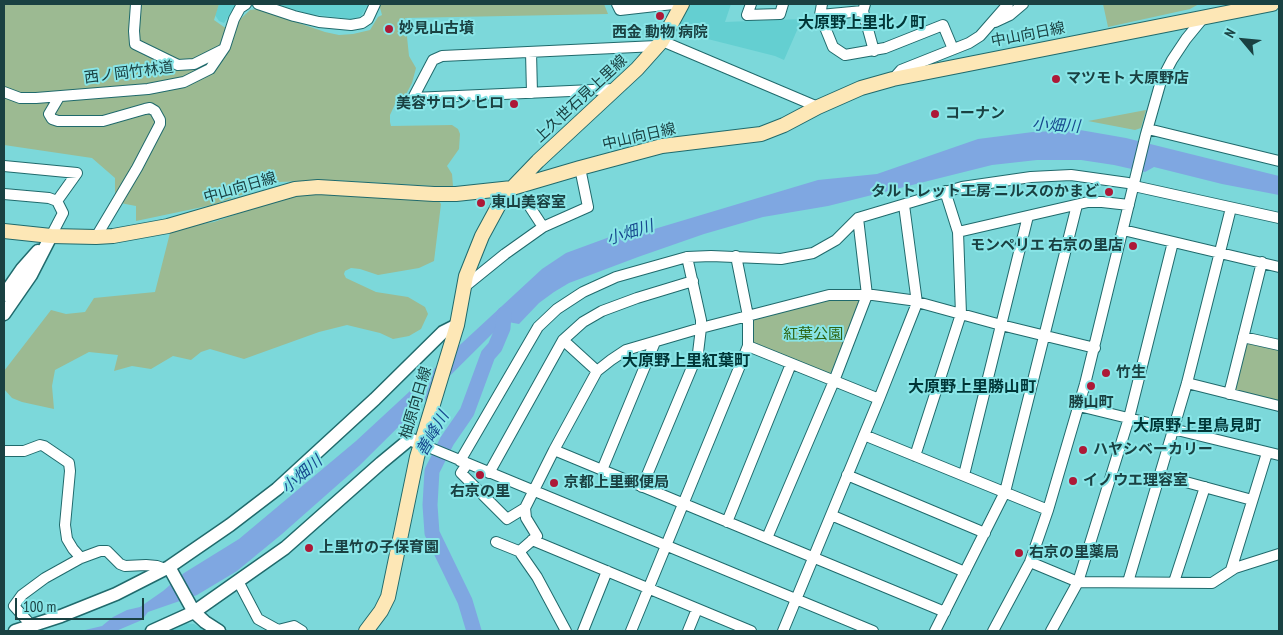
<!DOCTYPE html>
<html>
<head>
<meta charset="utf-8">
<style>
	body { margin:0 }
	#map { position:relative; width:1283px; height:635px; overflow:hidden; background:#7cd8da; font-family:"PT Sans Narrow",sans-serif }
	canvas { display:block }
	.frame { position:absolute; inset:0; border:5px solid #1a4142; pointer-events:none }
	.north { position:absolute; left:1218px; top:15px; width:50px; height:50px; -webkit-text-stroke:4px #89e5e7; paint-order:stroke; rotate:298deg; font-size:14px; font-weight:700; line-height:20px; text-align:center; color:#1a4142 }
	.north::after { content:''; display:block; margin:auto; width:18px; height:22px; background:#1a4142; clip-path:polygon(50% 0,100% 100%,50% 72%,0 100%) }
	.scale { position:absolute; left:15px; top:598px; width:129px; height:22px; box-sizing:border-box; border:2px solid #1a4142; border-top:0; padding-left:6px; font-size:15px; line-height:18px; white-space:nowrap; color:#1a4142; -webkit-text-stroke:4px #89e5e7; paint-order:stroke }
</style>
</head>
<body>
<div id="map">
<canvas width="1283" height="635"></canvas>
<div class="frame"></div>
<div class="north">N</div>
<div class="scale">100 m</div>
</div>
<script>
const ctx = document.querySelector('canvas').getContext('2d');
ctx.lineJoin = 'round';
function paint(path, color) {
  ctx.fillStyle = color;
  ctx.fill(path, 'evenodd');
}
function shape(rows) {
  const path = new Path2D();
  for (const r of rows) {
    path.moveTo(r[0], r[1]);
    for (let i = 2; i < r.length; i += 2) path.lineTo(r[i], r[i + 1]);
  }
  return path;
}
function strokePath(path, color, width, dash) {
  ctx.strokeStyle = color;
  ctx.lineWidth = width;
  ctx.lineCap = dash ? 'butt' : 'round';
  ctx.setLineDash(dash || []);
  ctx.stroke(path);
}
function write(font, color, halo, rows, align = 'center') {
  ctx.font = font + ' "PT Sans Narrow","Noto Sans JP",sans-serif';
  ctx.lineWidth = 4;
  ctx.setLineDash([]);
  ctx.textBaseline = 'middle';
  ctx.strokeStyle = halo;
  ctx.fillStyle = color;
  for (const [text, x, y, turn = 0] of rows) {
    ctx.save();
    ctx.translate(x, y);
    ctx.rotate((+turn || 0) * Math.PI / 180);
    ctx.textAlign = isNaN(turn) ? turn : align;
    if (halo) ctx.strokeText(text, 0, 0);
    ctx.fillText(text, 0, 0);
    ctx.restore();
  }
}
paint(shape([
	[219,4,237,4,224,23,219,21,215,15],
	[277,4,368,4,361,16,352,19,309,14],
	[691,4,731,4,725,22,802,19,784,60,775,56,676,31],
	[183,623,194,624,206,631,166,631]
]), '#64cfd1');
paint(shape([
	[4,4,219,4,214,20,224,27,231,28,250,10,258,9,325,32,339,35,353,34,370,30,378,17,382,15,379,4,604,4,608,14,405,18,409,56,416,68,412,83,403,100,396,102,390,115,390,122,391,126,452,125,458,129,460,134,459,149,447,166,452,174,453,186,449,187,332,180,279,182,212,205,136,221,136,206,115,202,115,178,92,158,4,145],
	[1103,4,1199,4,1190,9,1108,27],
	[1146,110,1141,128,1135,130,1088,121],
	[317,192,438,200,441,204,434,261,419,268,378,275,360,269,351,268,345,271,344,274,346,278,376,292,408,297,425,307,428,314,421,329,409,336,393,339,380,333,347,325,319,332,244,359,210,349,201,352,191,360,173,356,151,369,132,366,114,371,118,355,89,352,55,370,52,386,54,409,22,402,12,398,4,389,4,371,51,310,66,314,85,312,94,298,155,292,171,229,214,222,283,198],
	[862,298,831,372,829,374,751,342,754,319,826,300],
	[1246,341,1279,348,1279,402,1234,390]
]), '#9cba92');
paint(shape([
	[1080,130,1126,138,1279,176,1279,195,1222,184,1154,167,1145,172,1114,165,1081,160,1037,160,992,165,828,206,763,217,704,234,638,257,569,283,554,292,539,303,519,324,508,322,493,333,359,466,282,534,237,571,197,595,148,612,142,620,116,631,81,631,102,626,113,617,127,610,140,607,163,591,184,573,239,539,356,441,542,269,566,253,626,231,651,230,818,180,877,174,978,139,1033,132]
]), '#7fa7e1');
paint(shape([
	[436,362,422,408,415,414,430,368]
]), '#7cd8da');
strokePath(shape([
	[474,631,465,601,432,533,430,505,432,471,447,441,467,412,488,355,495,347,503,328,504,314]
]), '#7fa7e1', 15);
const minor = shape([
	[136,4,134,31,135,44,178,65,194,64,222,50],
	[258,4,294,16,319,22,351,25,362,23,368,19,375,4],
	[617,4,620,10,673,4],
	[751,4,747,15,780,14,783,4],
	[822,4,820,15,833,47,845,55,885,48,943,25,953,49],
	[865,4,863,11,874,51],
	[820,15,863,11],
	[995,22,1010,15,1023,4],
	[662,41,818,107],
	[531,52,532,93],
	[893,79,901,70,969,43,980,36,1008,4],
	[4,92,20,98,36,98,148,89,184,82,210,69,225,47,234,19,240,8,246,4],
	[59,97,49,114,52,119,58,121,103,121,145,109,150,108,155,111,160,120,160,124,137,168,96,237],
	[413,98,433,60,442,56,657,46],
	[413,98,615,89],
	[1148,129,1279,161],
	[4,166,77,173,57,201],
	[4,194,49,198,57,201,63,213,51,236],
	[528,204,543,227],
	[1123,230,1279,267],
	[958,232,1088,202,1102,202,1129,205],
	[463,288,505,254,543,227,588,207,580,168],
	[1243,337,1279,345],
	[563,340,597,371],
	[748,346,879,399],
	[1095,348,1001,325,910,300,873,295,829,295,701,328,701,320,687,257,711,256,781,259,813,253,836,240,858,218,962,187,1031,177,1071,175,1128,183,1134,186,1279,218],
	[1187,383,1279,406],
	[1229,394,1262,262],
	[1079,406,1279,455],
	[864,435,1048,510],
	[421,444,873,631],
	[554,450,945,612],
	[4,451,24,451,40,445,44,446,69,463,70,471,65,525,67,539,73,549,81,558],
	[915,456,961,314,958,232,945,191],
	[460,461,538,327,557,309,583,292,616,277,687,257],
	[467,464,461,473,507,519,525,508],
	[602,470,655,342],
	[489,473,563,340,583,322,602,311,637,298,693,281],
	[847,475,985,533],
	[964,475,1028,216],
	[1160,475,1252,500],
	[831,515,965,572],
	[727,522,791,364],
	[767,538,834,381,867,295,858,218],
	[532,540,751,631],
	[496,542,521,552],
	[1030,562,1078,582,1212,583,1235,568,1279,554],
	[1231,570,1267,453],
	[238,581,258,619,278,630,294,626,302,631],
	[1128,582,1187,383,1231,208],
	[1174,582,1205,487],
	[32,626,14,606,22,595,45,578,81,558,100,551,107,551,120,564,125,566,146,565,157,566,165,569],
	[566,631,537,577,521,554,521,550,537,536,526,518,525,508,554,450,597,371,611,360,626,350,701,328,698,353,642,487],
	[583,631,607,571],
	[631,631,748,346,748,316,736,256],
	[688,631,697,609],
	[783,631,879,399,917,303,904,205],
	[935,631,1005,492,1077,205],
	[993,631,1030,562,1048,510,1085,384,1146,134,1161,81,1172,60,1186,39,1204,17],
	[1051,631,1078,582,1129,418,1173,242]
]);
const tertiary = shape([
	[4,295,22,269,38,251],
	[4,314,31,275,51,236],
	[169,567,194,612,205,622,219,631],
	[15,631,61,616,116,594,169,567,230,525,277,489,375,399,443,332,457,325],
	[152,631,194,612,285,548,381,463,410,439,421,444]
]);
const secondary = shape([
	[4,231,51,236,96,237,113,236,168,226,295,189,318,187,434,194,456,194,512,188,580,168,662,146,761,134,784,125,818,107,861,88,893,79,1272,4],
	[366,631,381,611,388,597,417,457,457,325,466,276,482,236,501,201,512,188,538,161,637,69,662,41,682,4]
]);
strokePath(minor, '#206a6c', 12);
strokePath(tertiary, '#206a6c', 15);
strokePath(secondary, '#206a6c', 16);
strokePath(minor, '#fff', 10);
strokePath(tertiary, '#fff', 12);
strokePath(secondary, '#fde7b6', 14);
for (const [x, y, r, color] of [
	[660,16,5,"#ad1937"],
	[389,29,5,"#ad1937"],
	[1056,79,5,"#ad1937"],
	[514,104,5,"#ad1937"],
	[935,114,5,"#ad1937"],
	[1109,192,5,"#ad1937"],
	[481,203,5,"#ad1937"],
	[1133,246,5,"#ad1937"],
	[1106,373,5,"#ad1937"],
	[1091,386,5,"#ad1937"],
	[1083,450,5,"#ad1937"],
	[480,475,5,"#ad1937"],
	[1073,481,5,"#ad1937"],
	[554,483,5,"#ad1937"],
	[309,548,5,"#ad1937"],
	[1019,553,5,"#ad1937"]
]) {
  const dot = new Path2D();
  dot.arc(x, y, r, 0, 2 * Math.PI);
  ctx.fillStyle = color;
  ctx.fill(dot);
  strokePath(dot, '#89e5e7', 2);
}
write('bold 15px', '#1a4142', '#89e5e7', [
	["妙見山古墳",399,29],
	["西金 動物 病院",660,33,"center"],
	["マツモト 大原野店",1066,79],
	["美容サロン ヒロ",504,104,"right"],
	["コーナン",945,114],
	["タルトレット工房 ニルスのかまど",1099,192,"right"],
	["東山美容室",491,203],
	["モンペリエ 右京の里店",1123,246,"right"],
	["竹生",1116,373],
	["勝山町",1091,403,"center"],
	["ハヤシベーカリー",1093,450],
	["イノウエ理容室",1083,481],
	["京都上里郵便局",564,483],
	["右京の里",480,492,"center"],
	["上里竹の子保育園",319,548],
	["右京の里薬局",1029,553]
], 'left');
write('15px', '#1a4142', '#89e5e7', [
	["中山向日線",1028,35,-11],
	["西ノ岡竹林道",129,73,-7],
	["上久世石見上里線",581,99,-43],
	["中山向日線",639,137,-13],
	["中山向日線",240,188,-16],
	["柚原向日線",416,403,-73]
]);
write('15px', '#2e6513', '#89e5e7', [
	["紅葉公園",813,335]
]);
write('bold 16px', '#003637', '#89e5e7', [
	["大原野上里北ノ町",862,23],
	["大原野上里紅葉町",686,361],
	["大原野上里勝山町",972,387],
	["大原野上里鳥見町",1197,426]
]);
write('italic 16px', '#17498e', '#89e5e7', [
	["小畑川",1056,126,3],
	["小畑川",630,233,-17],
	["善峰川",433,434,-60],
	["小畑川",302,475,-41]
]);
</script>
</body>
</html>
